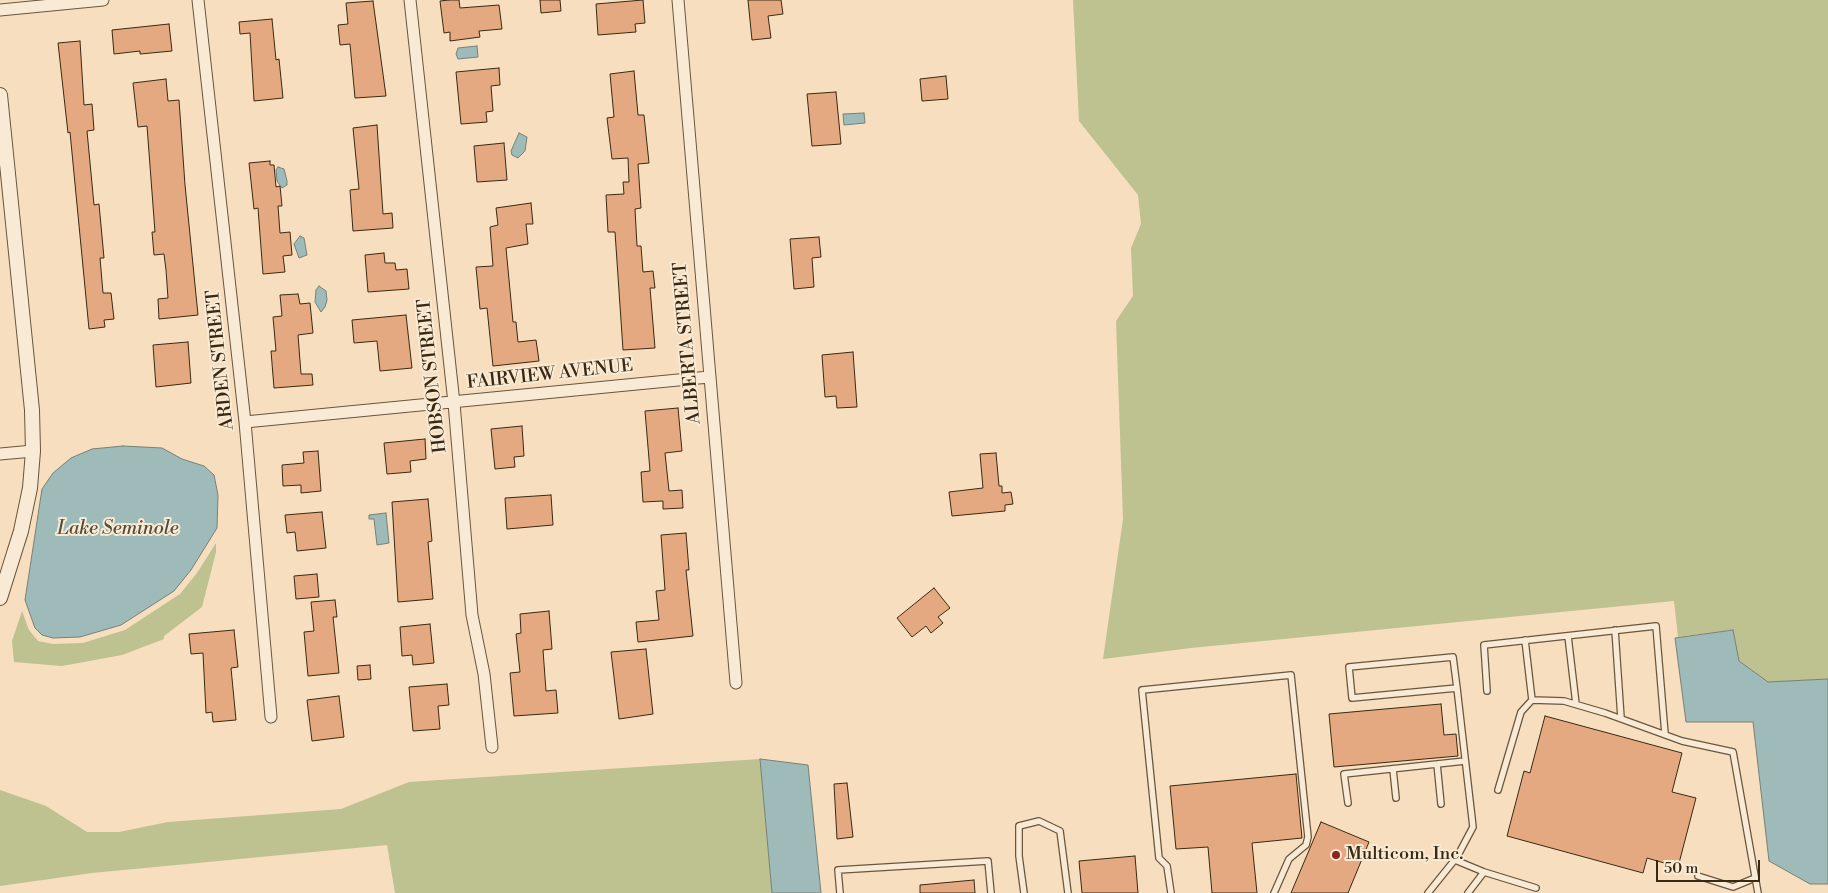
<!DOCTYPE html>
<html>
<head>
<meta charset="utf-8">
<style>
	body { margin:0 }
	#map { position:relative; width:1828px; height:893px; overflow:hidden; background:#f6debe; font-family:"Libre Bodoni",serif }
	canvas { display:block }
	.scale { position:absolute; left:1656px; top:860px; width:104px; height:22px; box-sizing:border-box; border:2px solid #392913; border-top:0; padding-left:6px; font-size:15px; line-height:18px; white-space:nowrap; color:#392913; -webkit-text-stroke:4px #f9ead5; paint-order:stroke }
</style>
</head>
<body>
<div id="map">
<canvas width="1828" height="893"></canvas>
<div class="scale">50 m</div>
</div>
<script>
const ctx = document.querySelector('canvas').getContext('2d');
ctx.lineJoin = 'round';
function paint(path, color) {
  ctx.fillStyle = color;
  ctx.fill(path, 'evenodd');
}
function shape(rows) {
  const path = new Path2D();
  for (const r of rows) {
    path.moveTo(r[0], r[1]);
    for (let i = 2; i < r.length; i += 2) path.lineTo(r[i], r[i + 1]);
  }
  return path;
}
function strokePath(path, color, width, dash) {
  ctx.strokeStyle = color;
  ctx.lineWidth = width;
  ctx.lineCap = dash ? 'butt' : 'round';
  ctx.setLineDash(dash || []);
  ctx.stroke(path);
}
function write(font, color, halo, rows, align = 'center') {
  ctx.font = font + ' "Libre Bodoni",serif';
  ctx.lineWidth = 4;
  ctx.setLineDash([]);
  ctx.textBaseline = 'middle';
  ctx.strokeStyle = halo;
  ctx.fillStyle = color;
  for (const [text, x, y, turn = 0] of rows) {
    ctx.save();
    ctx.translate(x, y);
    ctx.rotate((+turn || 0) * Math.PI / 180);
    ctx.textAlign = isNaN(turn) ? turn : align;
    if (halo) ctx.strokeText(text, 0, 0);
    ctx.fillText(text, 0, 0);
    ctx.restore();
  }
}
paint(shape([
	[1073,0,1828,0,1828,679,1768,682,1739,661,1733,630,1678,637,1674,601,1191,648,1103,659,1123,519,1116,321,1133,296,1131,248,1141,224,1138,195,1079,121],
	[216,543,216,552,202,607,164,636,164,639,122,655,62,666,14,662,12,641,22,611,29,630,38,641,53,644,83,643,125,630,180,594,197,573],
	[760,759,772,893,395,893,387,845,92,873,0,886,0,790,46,806,87,832,119,832,168,822,341,809,409,782]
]), '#bec190');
const water = shape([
	[477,46,478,57,458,59,456,54,458,48,477,46],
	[864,113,865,123,844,125,843,114,864,113],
	[519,133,527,137,525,151,518,158,512,155,511,151,519,133],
	[278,167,284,169,287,181,287,185,282,188,277,181,276,170,278,167],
	[300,236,304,238,307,255,299,258,294,244,300,236],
	[319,286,326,291,327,300,325,307,321,312,315,302,316,290,319,286],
	[123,446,162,448,182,459,204,466,214,475,218,495,217,528,191,570,174,591,121,625,80,637,53,638,42,635,35,628,25,600,42,489,53,473,71,458,92,449,123,446],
	[386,513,389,543,377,545,374,519,369,519,369,515,386,513],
	[1733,630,1739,661,1768,682,1828,679,1828,884,1810,884,1769,861,1753,722,1686,722,1675,638,1733,630],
	[760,759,808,765,821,893,772,893,760,759]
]);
paint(water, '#9ebbb9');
strokePath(water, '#768177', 1);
const building = shape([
	[449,0,459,0,460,8,499,5,502,29,479,31,480,37,450,41,450,32,444,33,440,1,449,0],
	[540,0,560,0,561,11,541,13,540,0],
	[643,0,645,23,635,24,636,32,598,35,596,4,643,0],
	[748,0,781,0,783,14,768,16,771,38,752,40,748,0],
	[373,1,386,96,355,98,350,44,340,45,338,25,348,24,346,3,373,1],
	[272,19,276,60,279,59,283,98,254,101,250,33,240,34,239,22,272,19],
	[169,24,172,51,140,54,140,51,114,54,112,30,169,24],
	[80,41,84,105,92,104,94,130,87,131,94,205,99,204,104,258,100,258,103,293,111,293,114,319,104,320,105,327,89,329,70,132,68,133,58,43,80,41],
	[499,68,500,85,491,86,493,111,486,112,487,122,461,124,456,72,499,68],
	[634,71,638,115,644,115,649,163,638,164,641,208,635,209,637,246,641,246,643,272,653,271,655,288,650,288,655,348,623,350,615,232,608,232,606,195,624,194,623,182,629,182,628,158,612,159,607,118,614,117,610,74,634,71],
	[946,76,948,99,922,101,920,79,946,76],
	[166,79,168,101,179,100,185,185,198,315,159,319,158,299,168,298,166,270,164,254,154,255,152,232,155,232,147,126,138,127,133,83,166,79],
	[836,92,841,144,812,146,807,94,836,92],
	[377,125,383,214,392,213,393,228,353,231,350,190,359,189,353,128,377,125],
	[504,143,507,180,477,182,474,146,504,143],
	[270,161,270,165,274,165,276,187,280,186,282,206,278,206,280,233,290,232,292,255,283,256,285,272,263,274,258,208,254,209,249,163,270,161],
	[531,203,533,224,526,224,528,244,506,248,513,322,516,322,518,342,536,340,539,361,493,366,487,308,480,309,476,267,493,266,490,227,498,225,496,208,531,203],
	[819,237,821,257,812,258,814,287,794,289,790,239,819,237],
	[384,253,385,263,395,263,396,270,407,269,409,289,368,292,365,255,384,253],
	[298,294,300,304,310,303,313,333,298,335,301,374,312,374,313,385,274,388,271,351,276,351,273,317,282,316,280,295,298,294],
	[406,315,412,368,380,371,377,341,354,343,352,320,406,315],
	[188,342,191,383,156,387,153,345,188,342],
	[853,352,857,407,837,408,836,396,825,397,822,355,853,352],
	[678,408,682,451,665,453,669,491,682,490,683,508,663,509,663,501,643,502,641,472,650,471,645,411,678,408],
	[522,426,524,456,514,457,515,467,495,469,491,429,522,426],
	[425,439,426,459,410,461,411,472,387,474,384,443,425,439],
	[318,451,321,491,301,493,301,485,283,486,282,465,304,463,303,452,318,451],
	[996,453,999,486,1002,486,1002,493,1011,492,1013,504,1005,505,1005,511,952,516,949,492,983,488,980,454,996,453],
	[551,495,553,525,507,529,505,498,551,495],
	[428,499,432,541,428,542,433,599,398,602,392,502,428,499],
	[322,512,326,548,297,551,295,532,287,533,285,515,322,512],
	[686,533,689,570,686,570,693,636,638,642,636,622,659,620,656,591,665,590,661,535,686,533],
	[317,574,319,597,296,599,294,576,317,574],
	[934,588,950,608,938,617,943,623,931,633,926,626,912,637,897,618,934,588],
	[335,600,337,617,333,617,339,673,308,676,304,632,314,631,311,602,335,600],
	[549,611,552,649,543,650,546,691,556,690,558,713,514,716,510,673,520,672,516,634,521,633,520,614,549,611],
	[430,624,434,663,413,665,412,655,402,656,400,627,430,624],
	[234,630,238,667,231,668,236,720,213,722,212,712,206,713,203,653,191,654,189,634,234,630],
	[646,649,653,714,619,719,611,652,646,649],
	[370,665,371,679,358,680,357,666,370,665],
	[447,684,449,705,438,706,440,729,413,731,409,687,447,684],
	[339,696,344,737,312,741,307,700,339,696],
	[1441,704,1444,735,1456,734,1458,756,1334,767,1329,714,1441,704],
	[1545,716,1682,753,1672,792,1696,798,1678,867,1647,858,1643,873,1507,836,1524,771,1530,773,1545,716],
	[1296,774,1302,838,1252,843,1257,893,1212,893,1208,847,1176,849,1170,786,1296,774],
	[847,783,853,837,837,839,834,784,847,783],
	[1321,822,1369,842,1348,893,1291,893,1321,822],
	[1135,856,1138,893,1082,893,1079,861,1135,856],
	[974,880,975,893,920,893,920,885,974,880]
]);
paint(building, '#e4a981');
strokePath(building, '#392913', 1);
const service = shape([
	[1615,630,1621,718],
	[1568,636,1576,704],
	[1525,640,1532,700],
	[1487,691,1484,645,1656,626,1665,734],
	[1437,764,1441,804],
	[1393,769,1396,798],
	[1498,790,1521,712,1532,700,1564,701,1605,713,1682,741,1733,752,1758,893],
	[1348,803,1344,774,1465,761],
	[1455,860,1484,872,1536,888],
	[1698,876,1733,887,1755,878],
	[840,893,838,870,988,861,991,893],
	[1024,893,1019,856,1019,826,1039,821,1060,831,1068,893],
	[1171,893,1167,866,1159,858,1142,690,1291,675,1308,837,1306,845,1289,859,1274,893],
	[1428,893,1457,857,1473,827,1457,688,1453,657,1349,667,1352,698,1457,688],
	[1468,893,1484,872]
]);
const minor = shape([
	[198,0,245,422,271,717],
	[410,0,454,403,472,615,484,674,492,747],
	[678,0,736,683],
	[0,10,103,0],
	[245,422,709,377],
	[0,454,33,451]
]);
const tertiary = shape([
	[0,95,32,410,33,451,30,488,21,531,0,598]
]);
strokePath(service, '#68563e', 8);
strokePath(minor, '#68563e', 13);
strokePath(tertiary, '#68563e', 16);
strokePath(service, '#f9ead5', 5.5);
strokePath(minor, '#f9ead5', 11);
strokePath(tertiary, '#f9ead5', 14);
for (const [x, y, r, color] of [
	[1336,855,5,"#8f2418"]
]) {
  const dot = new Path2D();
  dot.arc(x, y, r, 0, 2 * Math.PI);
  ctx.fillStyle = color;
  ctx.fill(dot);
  strokePath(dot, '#f9ead5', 2);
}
write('18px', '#392913', '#f9ead5', [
	["ALBERTA STREET",688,343,-95],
	["ARDEN STREET",221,360,-96],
	["FAIRVIEW AVENUE",550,375,-6],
	["HOBSON STREET",433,376,-96]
]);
write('18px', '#392913', '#f9ead5', [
	["Multicom, Inc.",1346,855]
], 'left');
write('italic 19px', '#524e3c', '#f9ead5', [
	["Lake Seminole",118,529]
]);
</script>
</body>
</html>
